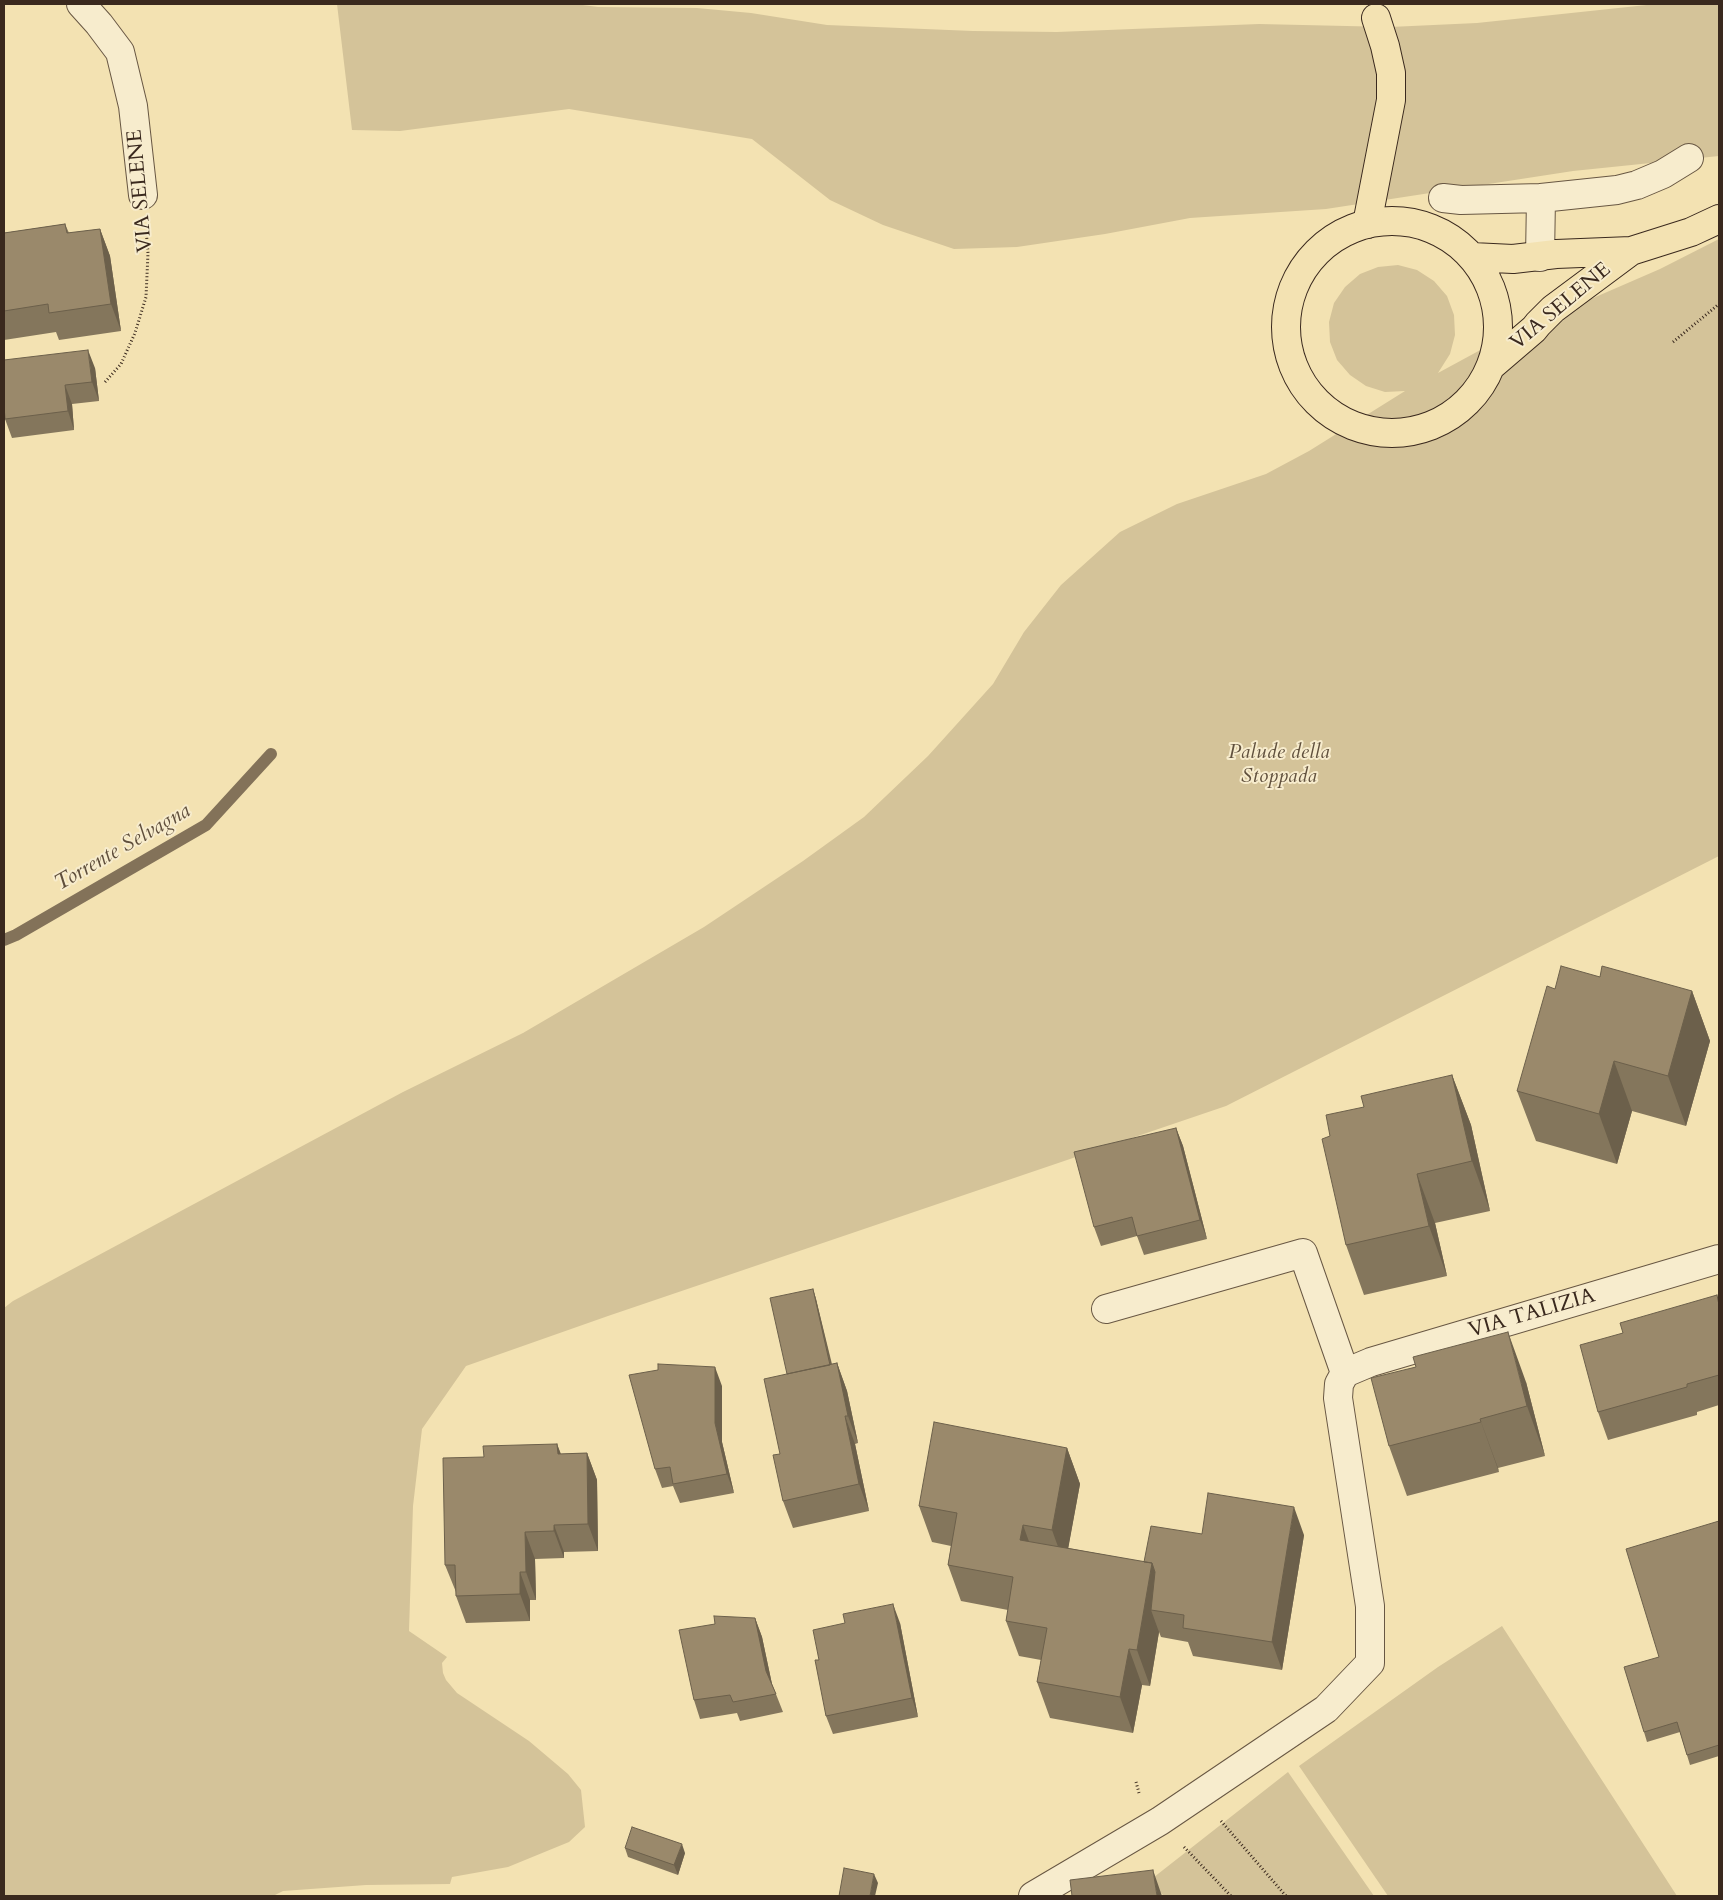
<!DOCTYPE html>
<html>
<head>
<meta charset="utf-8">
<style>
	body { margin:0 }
	#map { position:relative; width:1723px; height:1900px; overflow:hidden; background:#f3e2b2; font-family:Cardo,serif }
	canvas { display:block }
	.frame { position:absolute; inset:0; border:5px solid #3a291e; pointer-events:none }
</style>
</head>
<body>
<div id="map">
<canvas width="1723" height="1900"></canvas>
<div class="frame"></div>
</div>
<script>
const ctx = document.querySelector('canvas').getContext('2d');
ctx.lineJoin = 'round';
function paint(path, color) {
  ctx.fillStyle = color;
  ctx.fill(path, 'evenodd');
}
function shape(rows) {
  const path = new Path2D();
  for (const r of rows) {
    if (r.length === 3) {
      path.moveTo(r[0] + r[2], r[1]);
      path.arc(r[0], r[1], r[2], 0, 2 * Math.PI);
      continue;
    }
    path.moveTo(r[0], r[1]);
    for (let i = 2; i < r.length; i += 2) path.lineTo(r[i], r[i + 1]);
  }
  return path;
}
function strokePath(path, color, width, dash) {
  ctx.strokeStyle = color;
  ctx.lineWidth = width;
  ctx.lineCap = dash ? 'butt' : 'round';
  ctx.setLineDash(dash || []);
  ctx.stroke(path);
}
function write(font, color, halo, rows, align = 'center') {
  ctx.font = font + ' Cardo,serif';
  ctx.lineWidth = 4;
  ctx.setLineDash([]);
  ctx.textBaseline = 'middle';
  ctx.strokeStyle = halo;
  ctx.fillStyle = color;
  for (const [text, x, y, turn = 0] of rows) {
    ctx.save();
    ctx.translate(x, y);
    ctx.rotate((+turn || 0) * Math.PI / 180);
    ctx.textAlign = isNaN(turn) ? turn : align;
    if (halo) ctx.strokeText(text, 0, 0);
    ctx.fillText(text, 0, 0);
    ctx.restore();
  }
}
paint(shape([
	[337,4,575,4,598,7,697,8,751,13,827,25,973,31,1057,32,1259,24,1390,27,1477,23,1656,4,1719,4,1719,156,1573,171,1326,209,1190,218,1105,234,1017,247,954,249,883,225,830,200,752,139,569,109,400,131,352,130],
	[1719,239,1719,856,1226,1106,608,1316,466,1366,422,1429,413,1506,409,1631,447,1657,442,1663,443,1673,446,1680,457,1693,529,1741,568,1774,581,1790,585,1827,569,1842,508,1867,452,1877,450,1884,366,1885,283,1891,273,1896,4,1896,4,1308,13,1301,403,1092,523,1033,704,927,803,861,864,817,928,756,993,684,1024,632,1061,585,1120,532,1177,504,1266,474,1309,451,1405,391,1385,392,1366,386,1350,375,1337,360,1330,342,1329,322,1334,303,1345,287,1360,274,1378,267,1398,265,1417,270,1434,281,1447,296,1454,315,1455,335,1450,354,1438,373,1508,335,1660,269],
	[1502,1626,1677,1896,1388,1896,1299,1766,1438,1667],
	[1288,1772,1374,1896,1164,1896,1149,1881]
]), '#d4c399');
strokePath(shape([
	[4,940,16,935,206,825,271,754]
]), '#837259', 12);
const minor = shape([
	[81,4,99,24,120,52,133,106,143,195],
	[1443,198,1461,200,1541,198],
	[1540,257,1541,198,1617,190,1637,185,1663,174,1689,158],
	[1345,1373,1371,1362,1719,1259],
	[1033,1896,1160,1821,1326,1709,1370,1663,1370,1606,1338,1398,1339,1384,1345,1373,1303,1253,1106,1309]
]);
const major = shape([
	[1392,327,106],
	[1472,257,1513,259,1556,254,1631,251,1691,232,1719,219],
	[1492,365,1534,329,1538,324,1553,309,1631,251]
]);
const highway = shape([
	[1367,224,1391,100,1391,73,1385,46,1376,18]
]);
strokePath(minor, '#685743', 30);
strokePath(major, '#3a291e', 30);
strokePath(highway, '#3a291e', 30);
strokePath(shape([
	[1673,342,1719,304],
	[105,382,121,364,135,333,146,297,148,253,146,228],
	[1136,1782,1139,1793],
	[1221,1821,1286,1896],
	[1184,1847,1231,1896]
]), '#3a291e', 3, [1, 2.5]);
strokePath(minor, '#f7eccd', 28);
strokePath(major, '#f3e2b2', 28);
strokePath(highway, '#f3e2b2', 28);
paint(shape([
	[65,224,69,233,100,229,110,256,121,331,59,340,56,332,4,340,4,233],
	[95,368,99,401,72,404,74,430,12,438,5,419],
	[1600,977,1692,991,1710,1041,1686,1126,1632,1111,1617,1164,1536,1141,1517,1091,1555,989],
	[1452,1075,1471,1125,1490,1211,1435,1223,1447,1276,1364,1295,1346,1245,1330,1136,1364,1107],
	[1176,1128,1183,1146,1207,1239,1144,1255,1137,1236,1101,1246,1094,1227],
	[813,1289,816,1299,832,1364,837,1363,847,1391,858,1443,855,1444,869,1511,793,1528,783,1501,780,1454,787,1374],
	[1717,1295,1719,1303,1719,1405,1697,1412,1697,1415,1608,1440,1598,1412,1623,1333],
	[1526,1382,1545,1456,1498,1468,1499,1472,1407,1496,1389,1446],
	[722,1386,722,1442,734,1493,680,1503,673,1486,662,1488,655,1469],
	[557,1444,561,1454,587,1453,597,1480,598,1551,564,1552,564,1558,535,1559,536,1600,530,1600,530,1621,466,1623,456,1596,456,1592,445,1565,484,1457],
	[1067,1448,1080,1484,1068,1548,1144,1562,1202,1534,1304,1535,1282,1670,1193,1656,1188,1642,1161,1637,1159,1632,1150,1686,1142,1685,1133,1733,1050,1718,1037,1682,1041,1660,1019,1656,1006,1621,1008,1610,961,1601,948,1565,951,1546,932,1542,919,1506],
	[1719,1521,1719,1756,1690,1765,1680,1732,1647,1742,1644,1732,1659,1657],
	[755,1618,762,1637,772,1684,783,1712,740,1721,737,1713,700,1719,694,1700],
	[845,1623,900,1623,918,1717,833,1734,826,1716,819,1660],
	[625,1848,685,1853,678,1875,628,1857]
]), '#84765c');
paint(shape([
	[100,229,110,256,121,331,111,304],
	[88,350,95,368,99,401,92,382],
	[65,385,72,404,74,430,68,411],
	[1692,991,1710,1041,1686,1126,1668,1076],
	[1614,1061,1632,1111,1617,1164,1599,1114],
	[1452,1075,1471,1125,1490,1211,1472,1161],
	[1176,1128,1183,1146,1207,1239,1200,1220],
	[1417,1174,1435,1223,1447,1276,1429,1226],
	[813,1289,816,1299,838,1392,835,1383],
	[1508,1332,1526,1382,1545,1456,1527,1406],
	[837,1363,847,1391,858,1443,848,1416],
	[715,1367,722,1386,722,1442,734,1493,727,1474,715,1423],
	[845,1416,855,1444,869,1511,859,1484],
	[1480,1419,1498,1468,1499,1472,1481,1422],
	[557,1444,567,1472,558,1454],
	[1067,1448,1080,1484,1065,1566,1052,1530],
	[587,1453,597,1480,598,1551,588,1524],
	[1294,1507,1304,1535,1282,1670,1272,1642],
	[554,1525,564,1552,564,1558,554,1531],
	[1023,1525,1036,1561,1020,1540],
	[525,1532,535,1559,536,1600,526,1572],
	[1152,1563,1165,1599,1151,1610,1159,1632,1150,1686,1137,1650],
	[520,1572,530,1600,530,1621,520,1594],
	[893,1604,900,1623,918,1717,912,1698],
	[755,1618,762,1637,773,1689,766,1671],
	[1129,1649,1142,1685,1133,1733,1120,1697],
	[682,1844,685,1853,678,1875,674,1865],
	[1153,1870,1162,1896,1157,1896],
	[874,1874,878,1883,875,1896,870,1896]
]), '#6c604b');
const building = shape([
	[65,224,67,233,100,229,111,304,49,313,48,304,4,311,4,233,65,224],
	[88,350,92,382,65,385,68,411,5,419,4,406,4,360,88,350],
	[1561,966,1600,977,1602,966,1692,991,1668,1076,1614,1061,1599,1114,1517,1091,1547,986,1555,989,1561,966],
	[1452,1075,1472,1161,1417,1174,1429,1226,1346,1245,1322,1139,1330,1136,1326,1115,1364,1107,1361,1096,1452,1075],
	[1176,1128,1200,1220,1137,1236,1132,1217,1094,1227,1074,1152,1176,1128],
	[813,1289,830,1365,787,1374,770,1298,813,1289],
	[1717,1295,1719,1305,1719,1375,1687,1384,1687,1387,1598,1412,1580,1345,1623,1333,1620,1323,1717,1295],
	[1508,1332,1527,1406,1480,1419,1481,1422,1389,1446,1371,1378,1416,1367,1413,1357,1508,1332],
	[837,1363,848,1416,845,1416,859,1484,783,1501,773,1455,780,1454,764,1379,837,1363],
	[658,1364,715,1367,715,1423,727,1474,673,1484,670,1467,655,1469,629,1375,658,1370,658,1364],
	[934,1422,1067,1448,1052,1530,1023,1525,1020,1540,1152,1563,1137,1650,1129,1649,1120,1697,1037,1682,1047,1628,1006,1621,1013,1577,948,1565,957,1513,919,1506,934,1422],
	[557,1444,558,1454,587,1453,588,1524,554,1525,554,1531,525,1532,526,1572,520,1572,520,1594,456,1596,455,1565,445,1565,443,1458,484,1457,483,1446,557,1444],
	[1208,1493,1294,1507,1272,1642,1183,1628,1184,1615,1151,1610,1155,1572,1152,1563,1144,1562,1151,1526,1202,1534,1208,1493],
	[1719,1521,1719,1745,1687,1755,1677,1722,1644,1732,1624,1667,1659,1657,1626,1549,1719,1521],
	[893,1604,912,1698,826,1716,815,1660,819,1660,813,1630,845,1623,843,1614,893,1604],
	[714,1616,755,1618,766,1671,776,1694,733,1702,730,1695,694,1700,679,1630,715,1624,714,1616],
	[632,1827,682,1844,674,1865,625,1848,632,1827],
	[844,1868,874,1874,870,1896,839,1896,844,1868],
	[1153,1870,1157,1896,1072,1896,1070,1880,1153,1870]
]);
paint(building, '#9a896b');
strokePath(building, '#6c604b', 1);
write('21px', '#3a291e', '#f7eccd', [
	["VIA SELENE",141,191,-95],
	["VIA SELENE",1561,307,-40],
	["VIA TALIZIA",1532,1314,-16]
]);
write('italic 21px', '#60503d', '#f7eccd', [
	["Palude della",1279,753],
	["Stoppada",1279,777]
]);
write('italic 22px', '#5f4e3b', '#f7eccd', [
	["Torrente Selvagna",123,848,-30]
]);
</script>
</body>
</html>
